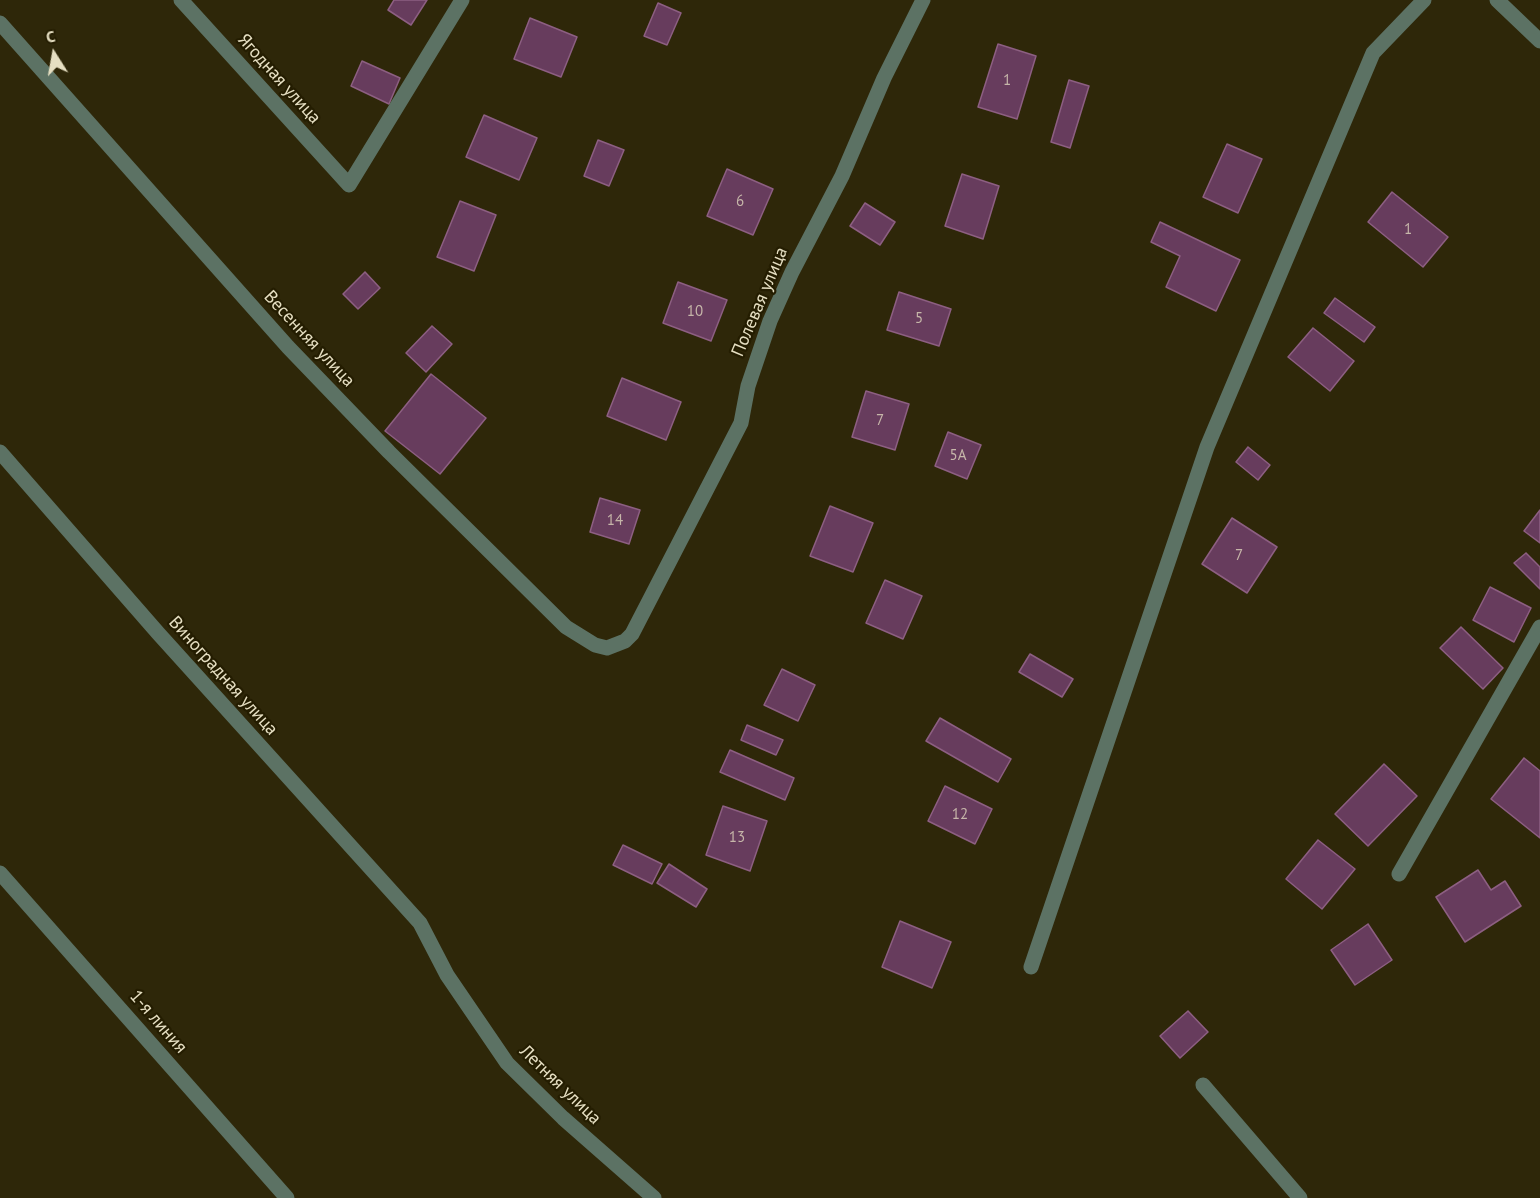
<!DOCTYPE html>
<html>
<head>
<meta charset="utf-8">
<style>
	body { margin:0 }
	#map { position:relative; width:1540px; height:1198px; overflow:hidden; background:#2e2709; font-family:"PT Sans",sans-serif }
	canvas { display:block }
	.north { position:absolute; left:24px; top:24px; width:60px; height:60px; -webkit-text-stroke:4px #241d01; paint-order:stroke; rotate:349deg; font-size:16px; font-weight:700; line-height:24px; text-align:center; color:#e6dfc2 }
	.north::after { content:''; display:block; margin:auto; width:21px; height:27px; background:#e6dfc2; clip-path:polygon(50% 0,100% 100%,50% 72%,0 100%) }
</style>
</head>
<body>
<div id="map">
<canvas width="1540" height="1198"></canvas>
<div class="north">С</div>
</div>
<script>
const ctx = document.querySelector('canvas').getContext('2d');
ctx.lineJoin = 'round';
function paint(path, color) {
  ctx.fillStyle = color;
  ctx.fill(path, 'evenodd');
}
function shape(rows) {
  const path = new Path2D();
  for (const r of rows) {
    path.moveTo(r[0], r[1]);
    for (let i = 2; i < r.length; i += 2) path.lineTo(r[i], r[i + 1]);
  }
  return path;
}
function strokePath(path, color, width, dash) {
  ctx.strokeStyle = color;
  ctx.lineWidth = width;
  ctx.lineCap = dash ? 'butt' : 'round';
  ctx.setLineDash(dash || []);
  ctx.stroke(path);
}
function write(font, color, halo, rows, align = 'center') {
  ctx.font = font + ' "PT Sans",sans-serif';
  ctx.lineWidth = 4.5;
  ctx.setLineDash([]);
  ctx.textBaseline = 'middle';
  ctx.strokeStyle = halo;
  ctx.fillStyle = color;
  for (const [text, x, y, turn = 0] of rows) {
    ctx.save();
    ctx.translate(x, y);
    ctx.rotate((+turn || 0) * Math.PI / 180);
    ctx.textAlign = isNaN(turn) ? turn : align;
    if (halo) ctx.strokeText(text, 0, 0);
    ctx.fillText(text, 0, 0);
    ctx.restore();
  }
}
const building = shape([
	[394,0,427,0,411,25,388,10,394,0],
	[658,3,681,13,667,45,644,36,658,3],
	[530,18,577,37,561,77,514,59,530,18],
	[998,44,1036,56,1017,119,978,107,998,44],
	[362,61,400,78,389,104,351,86,362,61],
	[1069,80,1089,86,1070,148,1051,142,1069,80],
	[484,115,537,138,519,180,466,157,484,115],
	[598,140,624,150,609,186,584,176,598,140],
	[1227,144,1262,159,1238,213,1203,197,1227,144],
	[727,169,773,189,753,235,707,216,727,169],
	[962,174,999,186,983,239,945,226,962,174],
	[1392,192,1448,237,1423,267,1368,222,1392,192],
	[460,201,496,215,474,271,437,257,460,201],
	[865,203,895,222,880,245,850,226,865,203],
	[1160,222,1240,260,1216,311,1166,287,1180,256,1151,242,1160,222],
	[365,272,380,288,358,309,343,294,365,272],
	[678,282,727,300,711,341,663,323,678,282],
	[899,292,951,309,939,346,887,330,899,292],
	[1335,298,1375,327,1364,342,1324,313,1335,298],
	[432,326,452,344,426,372,406,353,432,326],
	[1313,328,1354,361,1330,391,1288,357,1313,328],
	[431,374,486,418,440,474,385,431,431,374],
	[622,378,681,402,666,440,607,416,622,378],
	[866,391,909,404,895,450,852,437,866,391],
	[948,432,981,445,967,479,935,466,948,432],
	[1248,447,1270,465,1258,480,1236,462,1248,447],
	[600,498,640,510,629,544,590,532,600,498],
	[830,506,873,523,853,572,810,556,830,506],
	[1540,510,1540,543,1524,531,1540,510],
	[1232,518,1277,547,1247,593,1202,564,1232,518],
	[1526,553,1540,567,1540,589,1514,563,1526,553],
	[885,580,922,596,903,639,866,623,885,580],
	[1490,587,1531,608,1514,642,1473,620,1490,587],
	[1461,627,1503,668,1483,689,1440,648,1461,627],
	[1030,654,1073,679,1062,697,1019,672,1030,654],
	[782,669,815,685,798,721,764,705,782,669],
	[940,718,1011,759,998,782,926,741,940,718],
	[747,725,783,740,776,755,741,740,747,725],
	[730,750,794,778,785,800,720,772,730,750],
	[1524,758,1540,771,1540,838,1491,799,1524,758],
	[1384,764,1417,796,1368,846,1335,814,1384,764],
	[945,786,992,809,975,844,928,821,945,786],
	[723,806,767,821,750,871,706,855,723,806],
	[1318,840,1355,869,1322,909,1286,879,1318,840],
	[623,845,662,864,652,884,613,865,623,845],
	[669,864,707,889,696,907,657,883,669,864],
	[1478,870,1491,890,1505,881,1521,906,1465,942,1436,897,1478,870],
	[900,921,951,942,932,988,882,967,900,921],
	[1368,924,1392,960,1355,985,1331,950,1368,924],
	[1188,1011,1208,1032,1180,1058,1160,1036,1188,1011]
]);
paint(building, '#673c5d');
strokePath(building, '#8d5f82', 1.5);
strokePath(shape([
	[181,0,349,185,462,0],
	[1497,0,1540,41],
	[0,23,288,347,389,452,566,627,595,645,607,648,625,641,632,634,741,423,748,386,770,321,792,272,842,176,884,78,923,0],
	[0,452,158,633,420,923,447,975,507,1063,563,1118,654,1198],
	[0,873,287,1198],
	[1399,874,1540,627],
	[1031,967,1207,447,1373,53,1424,0],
	[1203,1085,1300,1198]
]), '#5c7264', 15);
write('15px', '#c6b6a9', null, [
	["1",1007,81],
	["6",740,202],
	["1",1408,230],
	["10",695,312],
	["5",919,319],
	["7",880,421],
	["5А",958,456],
	["14",615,521],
	["7",1239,556],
	["12",960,815],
	["13",737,838]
]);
write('18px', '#e6dfc2', '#241d01', [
	["Ягодная улица",279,79,48],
	["Полевая улица",760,302,-67],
	["Весенняя улица",309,339,47],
	["Виноградная улица",223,676,48],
	["1-я линия",158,1022,49],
	["Летняя улица",560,1085,44]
]);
</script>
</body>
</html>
